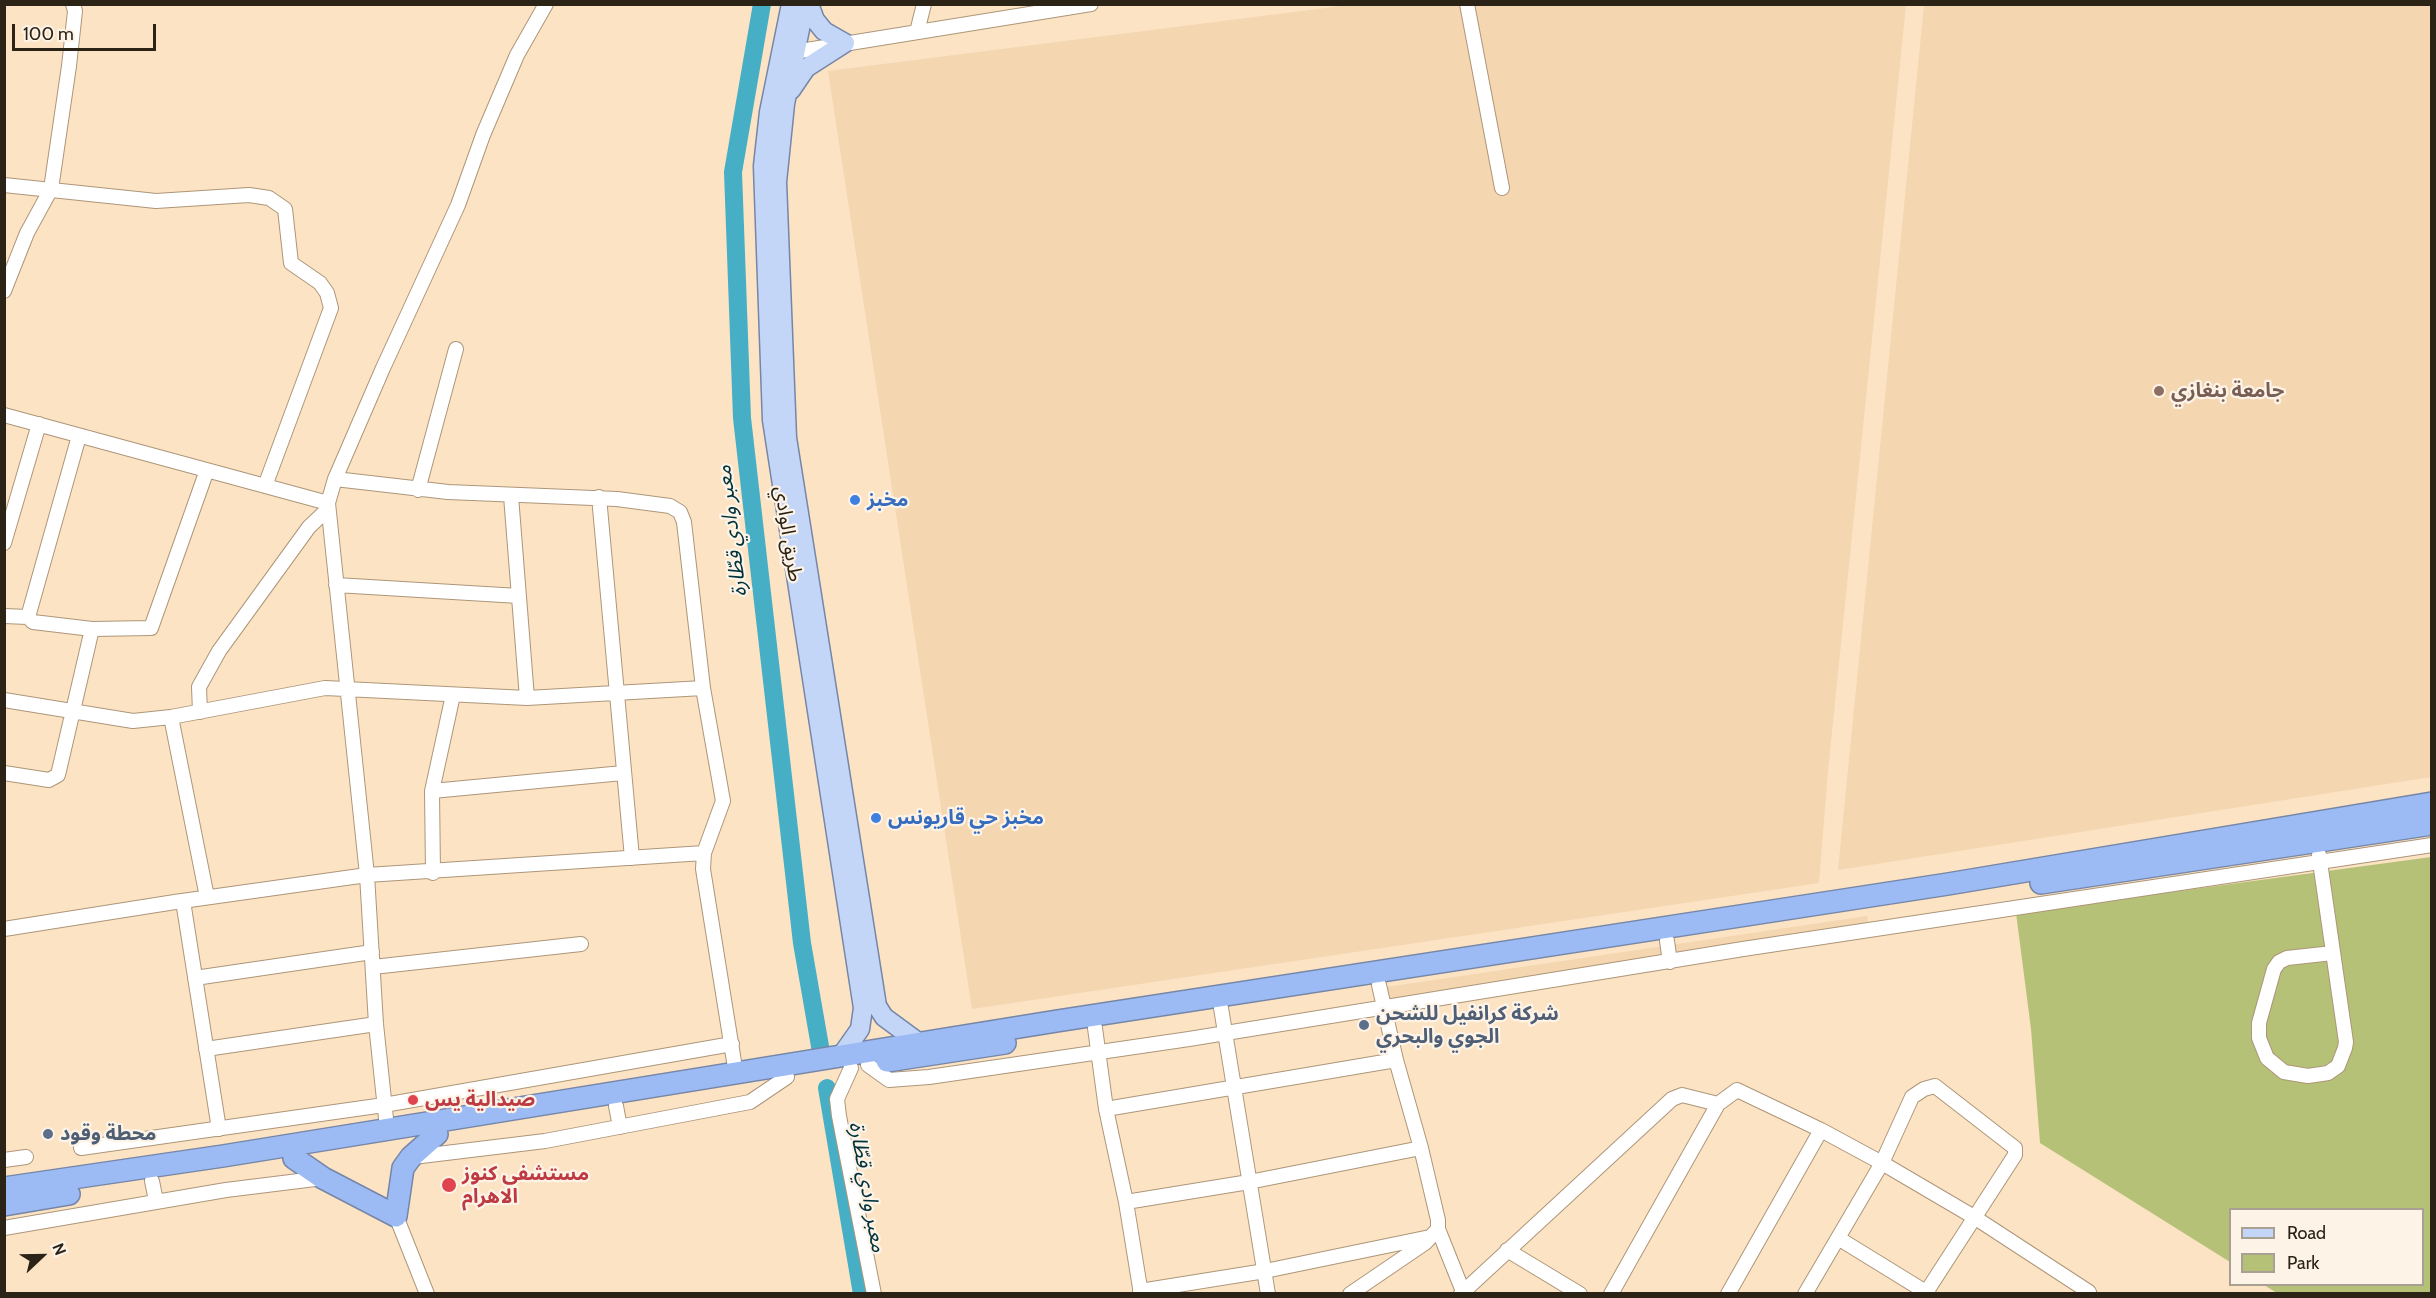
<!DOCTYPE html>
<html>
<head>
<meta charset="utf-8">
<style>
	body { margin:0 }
	#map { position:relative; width:2436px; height:1298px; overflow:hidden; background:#fce3c4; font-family:Cabin,sans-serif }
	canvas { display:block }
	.frame { position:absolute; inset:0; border:6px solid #2c2317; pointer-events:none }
	.legend { position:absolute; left:2229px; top:1208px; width:195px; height:78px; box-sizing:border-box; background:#fdf3e7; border:2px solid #a9a094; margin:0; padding:8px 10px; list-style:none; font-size:18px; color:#2c2317 }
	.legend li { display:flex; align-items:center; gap:12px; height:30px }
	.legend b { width:30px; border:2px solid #a9a094 }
	.north { position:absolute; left:12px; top:1226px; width:60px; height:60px; -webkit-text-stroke:4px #fdf3e7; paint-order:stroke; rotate:68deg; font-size:16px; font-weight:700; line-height:24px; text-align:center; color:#2c2317 }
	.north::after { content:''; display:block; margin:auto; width:21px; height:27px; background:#2c2317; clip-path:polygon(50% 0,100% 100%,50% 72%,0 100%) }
	.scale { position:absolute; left:12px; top:24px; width:144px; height:27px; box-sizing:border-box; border:3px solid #2c2317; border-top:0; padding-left:8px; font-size:18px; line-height:21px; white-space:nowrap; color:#2c2317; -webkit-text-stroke:4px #fdf3e7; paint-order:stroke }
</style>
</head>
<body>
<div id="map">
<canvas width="2436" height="1298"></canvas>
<div class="frame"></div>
<ul class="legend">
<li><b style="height:8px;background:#c4d6f8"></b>Road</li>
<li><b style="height:16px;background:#b6c178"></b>Park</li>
</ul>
<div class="north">N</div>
<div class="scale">100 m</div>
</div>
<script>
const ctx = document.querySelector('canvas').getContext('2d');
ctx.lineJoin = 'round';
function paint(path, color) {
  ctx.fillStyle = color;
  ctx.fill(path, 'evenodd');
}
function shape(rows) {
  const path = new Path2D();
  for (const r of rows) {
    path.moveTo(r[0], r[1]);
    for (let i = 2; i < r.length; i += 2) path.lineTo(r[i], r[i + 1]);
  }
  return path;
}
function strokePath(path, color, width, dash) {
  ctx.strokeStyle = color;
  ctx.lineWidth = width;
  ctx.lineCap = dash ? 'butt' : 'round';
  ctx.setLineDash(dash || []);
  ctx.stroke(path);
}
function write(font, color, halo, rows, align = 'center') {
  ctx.font = font + ' Cabin,"Noto Sans Arabic",sans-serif';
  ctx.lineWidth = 4.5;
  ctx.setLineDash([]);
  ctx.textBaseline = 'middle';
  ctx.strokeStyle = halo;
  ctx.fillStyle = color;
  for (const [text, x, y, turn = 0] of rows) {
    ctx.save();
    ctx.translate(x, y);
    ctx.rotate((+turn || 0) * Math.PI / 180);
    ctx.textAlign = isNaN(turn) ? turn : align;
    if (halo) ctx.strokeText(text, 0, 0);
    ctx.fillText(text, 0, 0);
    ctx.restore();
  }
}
paint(shape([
	[1357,4,1906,5,1828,771,1819,883,972,1009,828,71],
	[1924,5,2431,5,2431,777,1838,870],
	[1867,916,1870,934,1388,1013,1380,988]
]), '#f4d6b0');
paint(shape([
	[2431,857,2431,1293,2277,1293,2264,1285,2422,1284,2422,1210,2230,1210,2230,1262,2040,1143,2031,1029,2016,913]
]), '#b6c178');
strokePath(shape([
	[762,4,733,172,742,418,802,943,821,1052],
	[827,1088,862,1294]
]), '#46afc5', 18);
const minor = shape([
	[1467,4,1502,188],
	[917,32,924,4],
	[788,53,1091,4],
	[4,185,156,201,249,195,269,198,285,209,291,263,320,283,327,293,331,308,265,486],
	[4,291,27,233,51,189,69,66,75,11,73,4],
	[4,415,328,503,367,875,376,1024,387,1128],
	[79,436,28,617,33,622,92,629,151,628,207,470],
	[335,479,448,492,617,499,670,506,680,512,684,522,703,688,723,801,704,853,703,869,736,1074],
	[418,490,456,349],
	[511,496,527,698],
	[599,497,632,858],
	[328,503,335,479,383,368,458,205,483,135,517,55,546,4],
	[4,543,39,424],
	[336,585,519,596],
	[4,616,28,617],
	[4,700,133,721,171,717,325,688,527,698,703,688],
	[200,712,199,687,219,651,309,527,328,509],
	[171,717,207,897],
	[4,773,49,780,58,775,92,629],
	[432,791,623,773],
	[2319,855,2346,1042,2345,1048,2338,1066,2328,1073,2308,1076,2284,1072,2267,1058,2259,1038,2259,1023,2274,969,2279,962,2287,958,2333,953],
	[433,873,432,791,453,695],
	[183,901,219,1129],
	[4,929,175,902,367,875,704,853],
	[1667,941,1670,962],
	[373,967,581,944],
	[195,978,372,952],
	[1221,1008,1268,1294],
	[1095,1028,1106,1109,1126,1202,1141,1294],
	[206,1049,376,1024],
	[868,1065,889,1080,929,1077,1189,1039,1743,949,2432,845],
	[851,1068,837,1099,839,1116,874,1294],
	[616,1106,620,1127],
	[1106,1109,1396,1060],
	[81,1148,384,1105,732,1044],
	[413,1157,545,1141,750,1102,787,1077],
	[4,1160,26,1157],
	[152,1181,156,1201],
	[1126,1202,1249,1182,1421,1148],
	[396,1216,427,1294],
	[4,1228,226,1190,323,1178],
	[1438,1229,1464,1294],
	[1838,1238,1929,1294],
	[1507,1250,1580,1294],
	[1140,1291,1265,1271,1430,1237],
	[1350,1294,1425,1243,1438,1229,1438,1220,1421,1148,1396,1060,1379,985],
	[1461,1294,1672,1099,1682,1095,1718,1104],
	[1611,1294,1718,1104,1737,1090,1821,1130,1882,1163,1974,1217,2089,1292],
	[1728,1294,1821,1130],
	[1805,1294,1882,1163,1912,1097,1924,1089,1935,1086,2015,1148,2015,1155,1925,1294]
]);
const major = shape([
	[791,4,769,112,763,166,772,420,863,1008,860,1029,841,1056],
	[805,4,785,104,777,182,787,438,877,1006,884,1017,918,1042],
	[809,4,815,20,824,31,845,43],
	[791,90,806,68,845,43]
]);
const highway = shape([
	[2041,883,2432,824],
	[887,1061,1005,1043],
	[294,1158,323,1178,396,1216,403,1168,411,1157,437,1134],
	[4,1188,223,1156,1057,1021,1948,884,2432,803],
	[4,1205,69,1194]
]);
strokePath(minor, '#ad9679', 16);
strokePath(major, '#7586a7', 21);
strokePath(highway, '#7586a7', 24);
strokePath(minor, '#fff', 14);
strokePath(major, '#c4d6f8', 18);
strokePath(highway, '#9cbbf4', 21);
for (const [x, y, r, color] of [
	[2159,391,6,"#8d6e63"],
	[855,500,6,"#3f7fe0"],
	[876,818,6,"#3f7fe0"],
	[1364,1025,6,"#5c6f8a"],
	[413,1100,6,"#e0444e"],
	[48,1134,6,"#5c6f8a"],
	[449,1185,8,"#e0444e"]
]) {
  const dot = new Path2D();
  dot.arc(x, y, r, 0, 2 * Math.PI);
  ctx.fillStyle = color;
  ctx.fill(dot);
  strokePath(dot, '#fdf3e7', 2);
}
write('bold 20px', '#785e54', '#fdf3e7', [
	["جامعة بنغازي",2171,391]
], 'left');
write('bold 20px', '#366cbe', '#fdf3e7', [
	["مخبز",867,500],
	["مخبز حي قاريونس",888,818]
], 'left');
write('20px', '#2c2317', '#fdf3e7', [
	["طريق الوادي",788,534,81]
]);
write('bold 20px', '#4e5e75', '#fdf3e7', [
	["شركة كرانفيل للشحن",1376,1014],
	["الجوي والبحري",1376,1037],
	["محطة وقود",60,1134]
], 'left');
write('bold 20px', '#be3a42', '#fdf3e7', [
	["صيدالية يس",425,1100],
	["مستشفى كنوز",462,1174],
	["الاهرام",462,1197]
], 'left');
write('italic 21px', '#00323b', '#fdf3e7', [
	["معبر وادي قطّارة",732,531,-97],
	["معبر وادي قطّارة",867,1187,80]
]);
</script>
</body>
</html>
